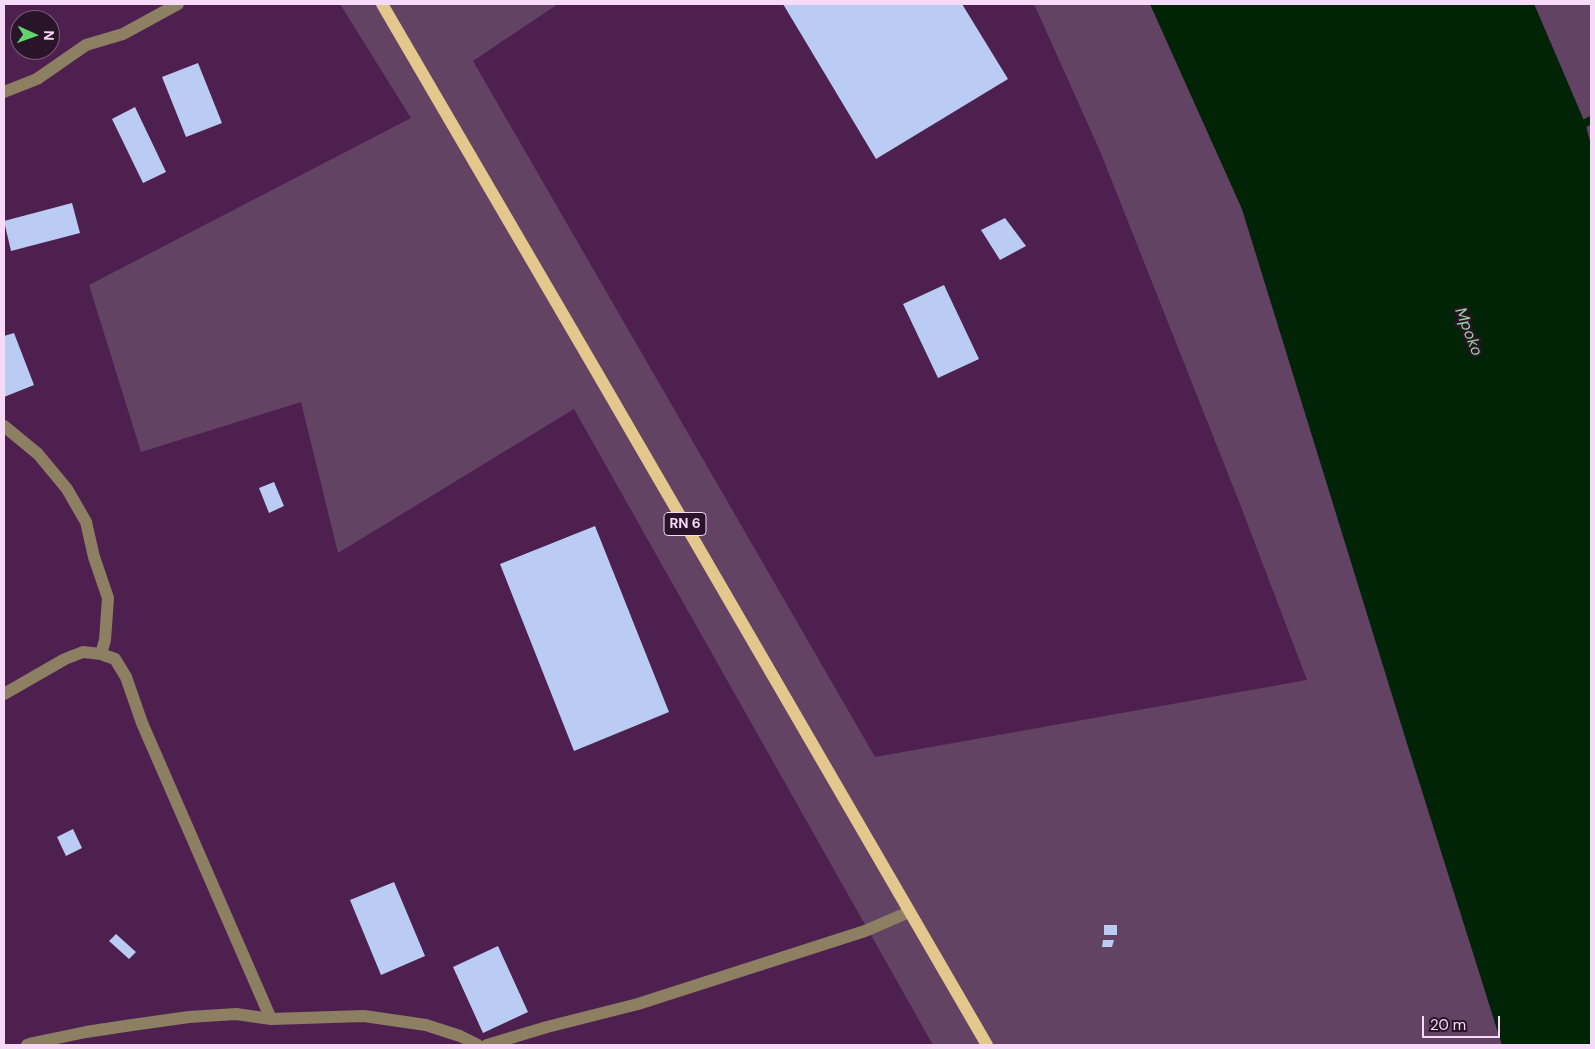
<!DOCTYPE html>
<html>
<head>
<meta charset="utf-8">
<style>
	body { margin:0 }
	#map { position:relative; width:1595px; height:1049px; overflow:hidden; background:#4e2050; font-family:"DM Sans",sans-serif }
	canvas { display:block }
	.frame { position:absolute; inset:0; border:5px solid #f6daf7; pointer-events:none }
	.north { position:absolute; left:10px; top:10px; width:50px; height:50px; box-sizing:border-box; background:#291429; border:1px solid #7b637b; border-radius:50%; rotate:92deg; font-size:14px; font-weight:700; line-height:20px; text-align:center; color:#f6daf7 }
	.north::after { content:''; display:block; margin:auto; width:18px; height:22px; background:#5fd56b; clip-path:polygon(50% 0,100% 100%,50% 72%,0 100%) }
	.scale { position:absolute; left:1422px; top:1016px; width:78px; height:22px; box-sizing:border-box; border:2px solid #f6daf7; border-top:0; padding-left:6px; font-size:15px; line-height:18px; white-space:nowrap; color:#f6daf7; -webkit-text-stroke:4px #291429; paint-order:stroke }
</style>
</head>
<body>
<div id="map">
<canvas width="1595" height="1049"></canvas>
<div class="frame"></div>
<div class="north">N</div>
<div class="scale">20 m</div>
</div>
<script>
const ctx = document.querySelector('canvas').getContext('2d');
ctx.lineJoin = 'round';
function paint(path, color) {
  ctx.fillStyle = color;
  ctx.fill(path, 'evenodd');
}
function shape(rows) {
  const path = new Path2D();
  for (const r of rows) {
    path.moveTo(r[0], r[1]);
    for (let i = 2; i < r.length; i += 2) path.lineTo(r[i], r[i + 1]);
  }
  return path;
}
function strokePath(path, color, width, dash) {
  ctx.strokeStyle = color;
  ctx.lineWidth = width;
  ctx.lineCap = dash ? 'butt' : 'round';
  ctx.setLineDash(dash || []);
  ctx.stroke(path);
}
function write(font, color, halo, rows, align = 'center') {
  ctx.font = font + ' "DM Sans",sans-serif';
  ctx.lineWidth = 5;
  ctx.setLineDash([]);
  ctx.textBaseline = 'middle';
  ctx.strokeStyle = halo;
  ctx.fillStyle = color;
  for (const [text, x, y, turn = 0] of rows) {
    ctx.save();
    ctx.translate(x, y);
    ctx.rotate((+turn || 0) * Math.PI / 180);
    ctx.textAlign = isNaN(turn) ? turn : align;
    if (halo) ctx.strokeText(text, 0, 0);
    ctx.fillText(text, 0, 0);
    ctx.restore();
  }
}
paint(shape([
	[340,4,558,4,473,61,875,757,1307,680,1240,504,1100,151,1034,4,1150,4,1242,209,1406,740,1502,1045,933,1045,574,409,338,553,301,402,141,452,89,285,411,118],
	[1534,4,1591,4,1591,145,1585,123]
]), '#634364');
paint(shape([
	[1150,4,1534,4,1585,123,1591,145,1591,1045,1502,1045,1406,740,1242,209]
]), '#022406');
strokePath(shape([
	[1579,129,1585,123,1591,120]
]), '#022406', 8);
paint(shape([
	[783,4,962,4,1008,79,876,159],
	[198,63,222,123,186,137,162,77],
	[135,107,166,172,143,183,112,119],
	[72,203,80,233,11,251,4,221],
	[1005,218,1026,246,1000,260,981,230],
	[944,285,979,359,938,378,903,304],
	[14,333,34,385,4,397,4,336],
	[274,482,284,506,269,513,259,488],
	[595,526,669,712,574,751,500,564],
	[73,829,82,848,66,856,57,837],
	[394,882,425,956,381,975,350,900],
	[1104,925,1117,925,1117,935,1104,935],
	[116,934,136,952,129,959,109,941],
	[1103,940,1114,940,1112,947,1102,947],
	[498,946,528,1012,483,1033,453,967]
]), '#baccf3');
strokePath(shape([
	[4,92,37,79,86,45,123,34,178,4],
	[4,426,38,454,67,489,86,522,94,557,108,598,105,640,101,654],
	[4,694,65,659,83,652,101,654,115,659,126,677,142,723,271,1019],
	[27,1045,33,1043,86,1032,132,1025,189,1017,236,1014,271,1019,364,1016,426,1025,460,1036,478,1045],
	[487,1045,547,1027,638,1004,865,931,909,912]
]), '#8c7f62', 12);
strokePath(shape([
	[382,4,599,376,987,1045]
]), '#e3c78c', 12);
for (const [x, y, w] of [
	[685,524,42]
]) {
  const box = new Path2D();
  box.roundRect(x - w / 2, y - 11.5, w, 23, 4);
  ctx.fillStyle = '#291429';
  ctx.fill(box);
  strokePath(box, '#f6daf7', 1);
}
write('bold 14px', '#f6daf7', null, [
	["RN 6",685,524]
]);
write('italic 16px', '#93d796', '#291429', [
	["Mpoko",1468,332,69]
]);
</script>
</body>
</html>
